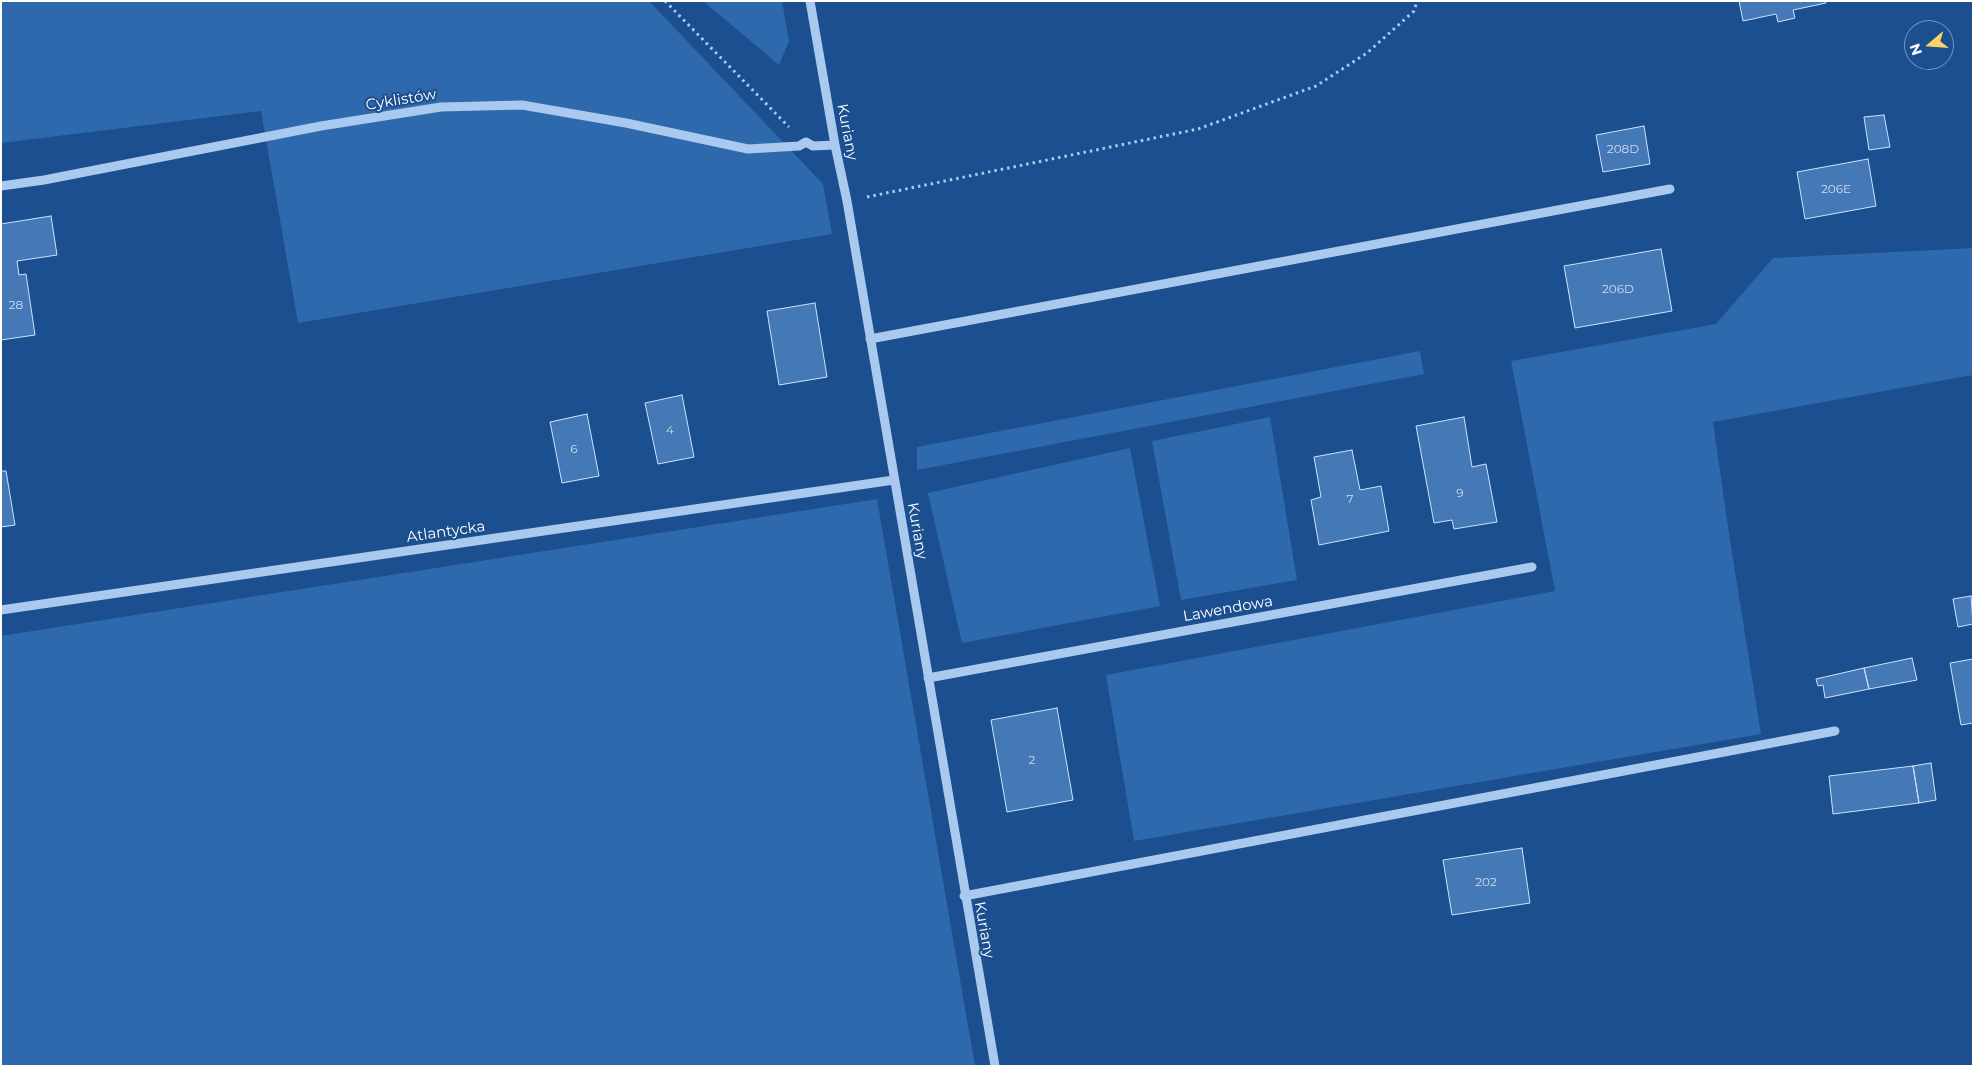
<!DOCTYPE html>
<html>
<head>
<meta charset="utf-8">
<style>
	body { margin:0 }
	#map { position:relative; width:1974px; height:1067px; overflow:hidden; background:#1b4f8f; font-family:Montserrat,sans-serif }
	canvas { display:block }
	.frame { position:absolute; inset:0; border:2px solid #fff; pointer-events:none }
	.north { position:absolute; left:1904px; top:20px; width:50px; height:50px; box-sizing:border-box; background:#1b4f8f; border:1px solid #7695bc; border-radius:50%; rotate:252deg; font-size:14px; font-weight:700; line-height:20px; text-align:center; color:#fff }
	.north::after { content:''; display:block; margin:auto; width:18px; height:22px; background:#ffd166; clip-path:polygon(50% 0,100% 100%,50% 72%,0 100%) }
</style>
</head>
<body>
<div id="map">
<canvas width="1974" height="1067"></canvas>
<div class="frame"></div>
<div class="north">N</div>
</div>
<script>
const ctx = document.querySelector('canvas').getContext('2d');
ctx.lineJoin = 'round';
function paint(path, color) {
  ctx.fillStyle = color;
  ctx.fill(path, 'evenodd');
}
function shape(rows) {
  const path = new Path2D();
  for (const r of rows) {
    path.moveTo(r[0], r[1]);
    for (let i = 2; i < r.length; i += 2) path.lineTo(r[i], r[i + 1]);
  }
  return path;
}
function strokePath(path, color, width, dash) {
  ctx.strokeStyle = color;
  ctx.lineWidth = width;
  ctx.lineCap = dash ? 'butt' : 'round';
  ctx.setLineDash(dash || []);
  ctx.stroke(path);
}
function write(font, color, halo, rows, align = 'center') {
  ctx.font = font + ' Montserrat,sans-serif';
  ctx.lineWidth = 4;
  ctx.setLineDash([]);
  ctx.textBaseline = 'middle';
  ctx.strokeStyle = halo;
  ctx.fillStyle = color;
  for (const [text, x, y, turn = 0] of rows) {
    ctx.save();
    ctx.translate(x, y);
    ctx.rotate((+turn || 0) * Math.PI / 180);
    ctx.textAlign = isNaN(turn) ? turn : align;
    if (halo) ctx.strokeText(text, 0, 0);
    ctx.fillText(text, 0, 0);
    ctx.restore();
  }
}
paint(shape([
	[1,1,649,1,823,184,832,234,298,323,261,111,1,143],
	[703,1,782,1,789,41,779,65],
	[1973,248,1973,375,1713,422,1729,534,1761,734,1134,841,1106,675,1555,591,1511,361,1716,324,1773,258],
	[1420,351,1424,374,917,470,917,447],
	[1270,417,1297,580,1181,600,1152,441],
	[1130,448,1160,606,962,643,928,493],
	[877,499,975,1066,1,1066,1,636]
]), '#2e69ad');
const building = shape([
	[1739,1,1826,1,1826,3,1793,10,1795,18,1778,22,1776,14,1743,21,1739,1],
	[1884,115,1890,147,1869,150,1864,117,1884,115],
	[1644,126,1650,164,1603,172,1596,135,1644,126],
	[1868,159,1876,206,1805,219,1797,172,1868,159],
	[51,216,57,255,17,261,19,275,26,274,35,335,1,340,1,224,51,216],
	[1661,249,1672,311,1575,328,1564,266,1661,249],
	[815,303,827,377,779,385,767,311,815,303],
	[682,395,694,457,658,464,645,403,682,395],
	[587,414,599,476,562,483,550,422,587,414],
	[1464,417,1472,467,1486,464,1497,522,1454,529,1452,520,1434,523,1416,426,1464,417],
	[1352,450,1360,490,1381,486,1389,531,1319,545,1311,500,1321,497,1314,457,1352,450],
	[1,471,6,471,15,525,1,527,1,471],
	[1971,596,1973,624,1958,627,1953,599,1971,596],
	[1912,658,1917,680,1869,689,1864,668,1912,658],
	[1973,659,1973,723,1961,725,1950,663,1973,659],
	[1864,668,1869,689,1825,698,1823,685,1818,686,1816,679,1864,668],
	[1057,708,1073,800,1007,812,991,720,1057,708],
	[1931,763,1936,800,1919,803,1913,766,1931,763],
	[1913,766,1919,803,1833,814,1829,776,1913,766],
	[1522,848,1530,903,1452,915,1443,860,1522,848]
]);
paint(building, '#4478b7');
strokePath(building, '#cfe3fa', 1);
strokePath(shape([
	[665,1,789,127],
	[867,197,1198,129,1316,86,1367,53,1414,11,1417,1]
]), '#a9c9ee', 3, [2.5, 4]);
strokePath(shape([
	[810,1,835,145,847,201,995,1066],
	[1,186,44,180,321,126,441,107,522,105,626,123,748,149,799,146,806,142,813,146,835,145],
	[870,339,1670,189],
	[1,610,894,480],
	[928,678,1532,567],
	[964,896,1835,731]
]), '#a9c9ee', 9);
write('12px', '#d0dded', null, [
	["208D",1623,149],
	["206E",1836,189],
	["206D",1618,289],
	["28",16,305],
	["4",670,430],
	["6",574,449],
	["9",1460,493],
	["7",1350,499],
	["2",1032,760],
	["202",1486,882]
]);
write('15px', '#fff', '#1b4f8f', [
	["Cyklistów",401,100,-9],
	["Kuriany",847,132,79],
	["Kuriany",917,531,80],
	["Atlantycka",446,532,-8],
	["Lawendowa",1228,609,-10],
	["Kuriany",984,930,80]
]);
</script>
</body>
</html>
